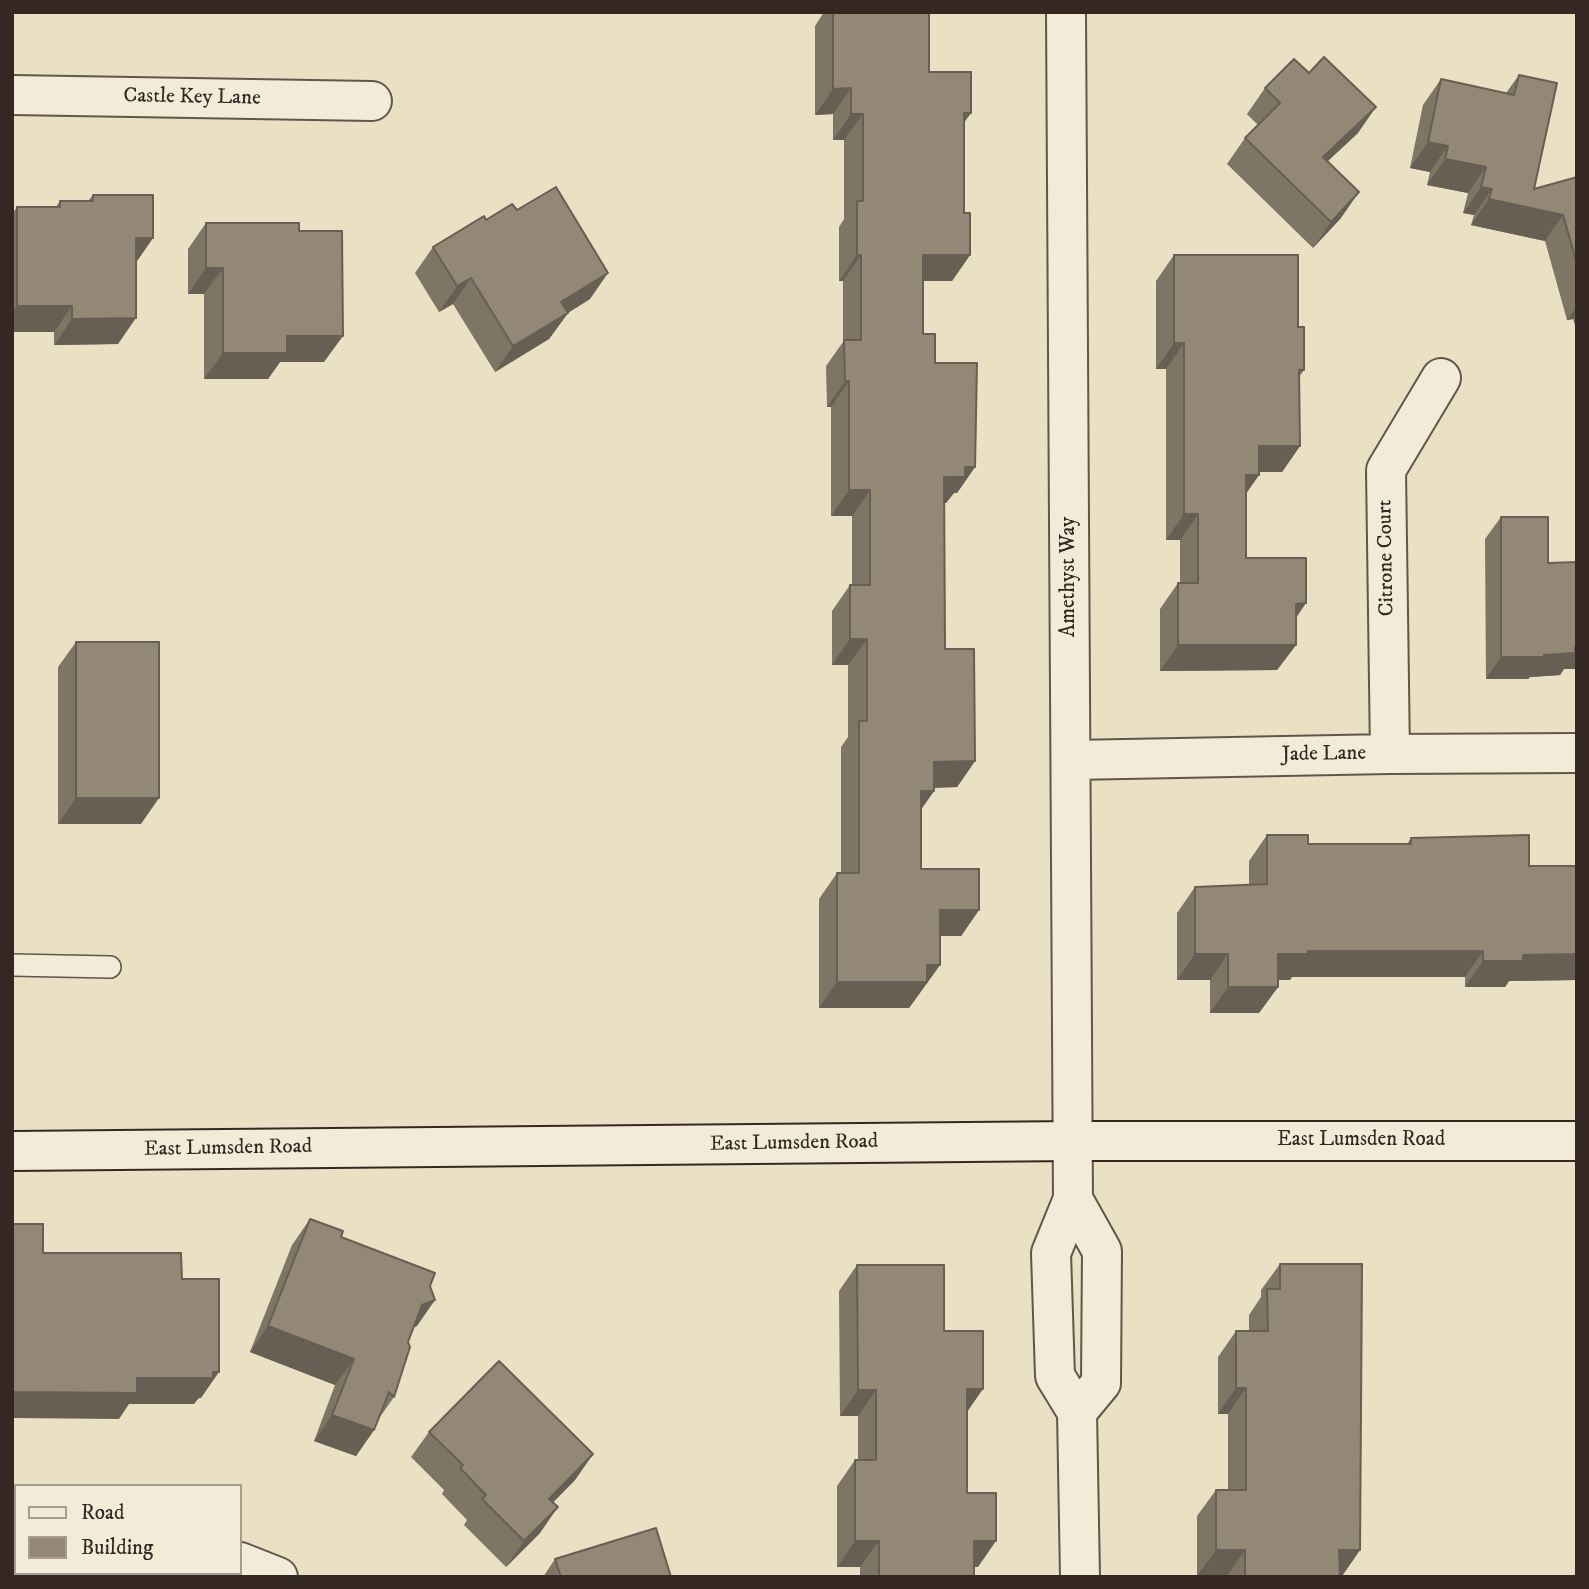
<!DOCTYPE html>
<html>
<head>
<meta charset="utf-8">
<style>
	body { margin:0 }
	#map { position:relative; width:1589px; height:1589px; overflow:hidden; background:#eae0c3; font-family:"IM FELL DW Pica",serif }
	canvas { display:block }
	.frame { position:absolute; inset:0; border:14px solid #352822; pointer-events:none }
	.legend { position:absolute; left:14px; top:1484px; width:228px; height:91px; box-sizing:border-box; background:#f1ebd8; border:2px solid #a69d8f; margin:0; padding:9px 12px; list-style:none; font-size:21px; color:#352822 }
	.legend li { display:flex; align-items:center; gap:14px; height:35px }
	.legend b { width:35px; border:2px solid #a69d8f }
</style>
</head>
<body>
<div id="map">
<canvas width="1589" height="1589"></canvas>
<div class="frame"></div>
<ul class="legend">
<li><b style="height:9px;background:#f1ebd8"></b>Road</li>
<li><b style="height:19px;background:#938876"></b>Building</li>
</ul>
</div>
<script>
const ctx = document.querySelector('canvas').getContext('2d');
ctx.lineJoin = 'round';
function shape(rows) {
  const path = new Path2D();
  for (const r of rows) {
    path.moveTo(r[0], r[1]);
    for (let i = 2; i < r.length; i += 2) path.lineTo(r[i], r[i + 1]);
  }
  return path;
}
function strokePath(path, color, width, dash) {
  ctx.strokeStyle = color;
  ctx.lineWidth = width;
  ctx.lineCap = dash ? 'butt' : 'round';
  ctx.setLineDash(dash || []);
  ctx.stroke(path);
}
function paint(path, color) {
  ctx.fillStyle = color;
  ctx.fill(path, 'evenodd');
}
function write(font, color, halo, rows, align = 'center') {
  ctx.font = font + ' "IM FELL DW Pica",serif';
  ctx.lineWidth = 5;
  ctx.setLineDash([]);
  ctx.textBaseline = 'middle';
  ctx.strokeStyle = halo;
  ctx.fillStyle = color;
  for (const [text, x, y, turn = 0] of rows) {
    ctx.save();
    ctx.translate(x, y);
    ctx.rotate((+turn || 0) * Math.PI / 180);
    ctx.textAlign = isNaN(turn) ? turn : align;
    if (halo) ctx.strokeText(text, 0, 0);
    ctx.fillText(text, 0, 0);
    ctx.restore();
  }
}
const lane = shape([
	[12,965,110,967]
]);
const street = shape([
	[1066,12,1073,1199,1051,1253,1055,1376,1077,1412,1101,1383,1102,1251,1073,1199],
	[12,95,372,101],
	[1390,754,1386,470,1441,378],
	[1072,760,1390,754,1577,753],
	[1077,1412,1080,1577],
	[12,1535,16,1535],
	[240,1562,278,1577]
]);
const secondary = shape([
	[12,1151,1073,1141,1577,1141]
]);
strokePath(lane, '#62564a', 24);
strokePath(street, '#62564a', 42);
strokePath(secondary, '#352822', 42);
strokePath(lane, '#f1ebd8', 21);
strokePath(street, '#f1ebd8', 38);
strokePath(secondary, '#f1ebd8', 38);
paint(shape([
	[824,12,929,12,929,72,971,113,964,122,964,213,970,255,952,281,923,281,923,334,935,363,975,467,957,493,954,493,946,503,944,503,945,649,975,761,957,787,934,788,934,791,921,809,921,869,979,910,961,936,940,936,940,965,909,1008,819,1008,819,899,837,873,841,873,841,747,848,737,848,665,832,665,832,611,850,585,852,585,852,516,831,516,831,407,827,407,826,366,843,342,843,281,839,281,839,227,844,219,844,140,833,140,833,114,815,115,815,26],
	[1519,75,1534,189,1577,177,1577,332,1573,319,1567,320,1545,241,1471,225,1474,215,1463,213,1468,193,1427,185,1430,172,1410,168,1423,105,1441,79,1506,93],
	[1265,88,1358,133,1328,161,1341,218,1313,248,1227,164,1245,138,1258,125,1247,114],
	[93,195,153,238,136,262,118,344,54,345,54,332,12,332,12,214,17,207,56,207,60,201,88,201],
	[517,210,590,299,568,313,549,339,495,372,453,304,439,312,415,273,433,247,486,220],
	[206,223,299,231,324,362,280,362,268,379,204,379,204,294,188,294,188,249],
	[1174,255,1298,327,1304,370,1299,377,1300,446,1282,472,1259,472,1259,475,1246,493,1246,558,1306,603,1296,618,1296,645,1277,670,1160,671,1160,609,1178,583,1180,583,1180,540,1166,540,1166,369,1156,369,1156,281],
	[1501,517,1548,563,1577,669,1564,669,1560,675,1530,677,1528,679,1486,679,1485,539],
	[76,642,141,824,58,824,58,667],
	[1267,835,1308,844,1407,844,1411,838,1529,866,1577,866,1577,980,1509,981,1505,987,1465,987,1465,977,1292,977,1290,980,1278,980,1278,987,1259,1013,1210,1013,1210,980,1177,980,1177,913,1195,887,1249,885,1249,861],
	[310,1219,430,1286,417,1326,414,1327,408,1342,394,1397,380,1417,374,1430,356,1456,314,1441,335,1385,250,1352,292,1245],
	[1280,1264,1360,1550,1342,1576,1340,1576,1340,1577,1227,1577,1227,1576,1197,1576,1197,1516,1216,1490,1228,1490,1228,1414,1218,1414,1218,1357,1236,1331,1249,1331,1249,1315,1261,1297,1261,1290],
	[857,1265,944,1331,967,1412,967,1493,978,1567,974,1567,974,1577,860,1577,860,1567,837,1567,837,1486,855,1460,858,1460,858,1416,840,1416,839,1291],
	[429,1432,593,1454,575,1480,553,1502,540,1533,506,1567,464,1525,467,1520,442,1494,444,1490,411,1457],
	[555,1559,671,1577,543,1577]
]), '#7e7565');
paint(shape([
	[851,88,833,114,815,115,833,89],
	[1376,107,1358,133,1305,182,1323,157],
	[964,113,971,113,952,139],
	[851,114,863,114,844,140,833,140],
	[1428,142,1448,146,1430,172,1410,168],
	[1445,159,1486,167,1468,193,1427,185],
	[1481,187,1492,189,1474,215,1463,213],
	[1359,192,1341,218,1313,248,1331,222],
	[1489,199,1563,215,1545,241,1471,225],
	[136,238,153,238,135,264],
	[857,255,861,255,843,281,839,281],
	[923,255,970,255,952,281,904,281],
	[206,268,223,268,204,294,188,294],
	[608,273,590,299,543,328,561,302],
	[471,278,453,304,439,312,457,286],
	[17,306,72,306,54,332,12,332,12,313],
	[1577,307,1577,314,1573,319,1567,320],
	[568,313,549,339,495,372,513,346],
	[136,318,118,344,54,345,72,319],
	[287,336,343,336,324,362,280,362,268,379,204,379,223,353],
	[1174,343,1184,343,1166,369,1156,369],
	[845,381,849,381,831,407,827,407],
	[1259,446,1300,446,1282,472,1241,472],
	[965,467,975,467,957,493,954,493,946,503,926,503,944,477],
	[1246,475,1259,475,1241,501],
	[849,490,870,490,852,516,831,516],
	[1184,514,1198,514,1180,540,1166,540],
	[1306,603,1287,629,1296,604],
	[850,639,867,639,848,665,832,665],
	[1178,645,1296,645,1277,670,1160,671],
	[1577,647,1577,669,1564,669,1560,675,1530,677,1528,679,1486,679,1501,657],
	[975,761,957,787,916,788,934,762],
	[921,791,934,791,916,817],
	[76,798,159,798,141,824,58,824],
	[940,910,979,910,961,936,922,936],
	[1308,951,1483,951,1465,977,1292,977,1290,980,1259,980,1278,954],
	[1195,954,1228,954,1210,980,1177,980],
	[1577,954,1577,980,1509,981,1505,987,1465,987,1483,961,1523,955],
	[927,965,940,965,909,1008,819,1008,837,982],
	[1228,987,1278,987,1259,1013,1210,1013],
	[435,1300,417,1326,404,1331,422,1305],
	[268,1326,354,1359,335,1385,250,1352],
	[213,1372,219,1372,201,1398,199,1398,194,1404,129,1404,119,1419,12,1418,12,1392,137,1378],
	[1236,1388,1246,1388,1228,1414,1218,1414],
	[967,1389,983,1389,965,1415],
	[858,1390,876,1390,858,1416,840,1416],
	[332,1415,374,1430,356,1456,314,1441],
	[593,1454,575,1480,531,1525,549,1499],
	[558,1507,540,1533,506,1567,524,1541],
	[855,1541,879,1541,860,1567,837,1567],
	[974,1541,996,1541,978,1567,956,1567],
	[1216,1550,1245,1550,1227,1576,1197,1576],
	[1339,1550,1360,1550,1342,1576,1321,1576]
]), '#675f53');
const building = shape([
	[833,12,929,12,929,72,971,72,971,113,964,113,964,213,970,213,970,255,923,255,923,334,935,334,935,363,977,363,975,467,965,467,965,477,944,477,945,649,974,649,975,761,934,762,934,791,921,791,921,869,979,869,979,910,940,910,940,965,927,965,927,982,837,982,837,873,859,873,859,721,867,721,867,639,850,639,850,585,870,585,870,490,849,490,849,381,845,381,844,340,861,340,861,255,857,255,857,201,863,201,863,114,851,114,851,88,833,89,833,12],
	[1324,57,1376,107,1323,157,1359,192,1331,222,1245,138,1280,103,1265,88,1294,59,1309,73,1324,57],
	[1519,75,1557,83,1534,189,1577,177,1577,264,1563,215,1489,199,1492,189,1481,187,1486,167,1445,159,1448,146,1428,142,1441,79,1514,95,1519,75],
	[556,187,608,273,561,302,568,313,513,346,471,278,457,286,433,247,484,216,486,220,512,204,517,210,556,187],
	[93,195,153,195,153,238,136,238,136,318,72,319,72,306,17,306,17,207,60,207,60,201,93,201,93,195],
	[206,223,299,223,299,231,342,231,343,336,287,336,287,353,223,353,223,268,206,268,206,223],
	[1174,255,1298,255,1298,327,1304,327,1304,370,1299,370,1300,446,1259,446,1259,475,1246,475,1246,558,1306,558,1306,603,1296,604,1296,645,1178,645,1178,583,1198,583,1198,514,1184,514,1184,343,1174,343,1174,255],
	[1501,517,1548,517,1548,563,1577,562,1577,647,1575,647,1575,653,1544,655,1544,657,1501,657,1501,517],
	[76,642,159,642,159,798,76,798,76,642],
	[1267,835,1308,835,1308,844,1411,844,1411,838,1529,835,1529,866,1577,866,1577,954,1523,955,1523,961,1483,961,1483,951,1308,951,1308,954,1278,954,1278,987,1228,987,1228,954,1195,954,1195,887,1267,884,1267,835],
	[310,1219,343,1231,341,1237,435,1273,430,1286,435,1300,422,1305,408,1342,410,1347,394,1397,389,1392,374,1430,332,1415,354,1359,268,1326,310,1219],
	[12,1224,43,1224,43,1253,181,1253,182,1279,219,1279,219,1372,213,1372,213,1378,137,1378,137,1393,12,1392,12,1224],
	[1280,1264,1362,1264,1360,1550,1339,1550,1340,1577,1245,1577,1245,1550,1216,1550,1216,1490,1246,1490,1246,1388,1236,1388,1236,1331,1268,1331,1267,1289,1280,1289,1280,1264],
	[857,1265,944,1265,944,1331,983,1331,983,1389,967,1389,967,1493,996,1493,996,1541,974,1541,974,1577,879,1577,879,1541,855,1541,855,1460,876,1460,876,1390,858,1390,857,1265],
	[499,1361,593,1454,549,1499,558,1507,524,1541,482,1499,486,1495,460,1468,463,1465,429,1432,499,1361],
	[656,1528,671,1577,561,1577,555,1559,656,1528]
]);
paint(building, '#938876');
strokePath(building, '#675f53', 2);
write('21px', '#352822', '#f1ebd8', [
	["Castle Key Lane",192,98,1],
	["Citrone Court",1387,558,-91],
	["Amethyst Way",1070,577,-90],
	["Jade Lane",1324,755,-1],
	["East Lumsden Road",1361,1141],
	["East Lumsden Road",794,1144,-1],
	["East Lumsden Road",228,1149,-1]
]);
</script>
</body>
</html>
